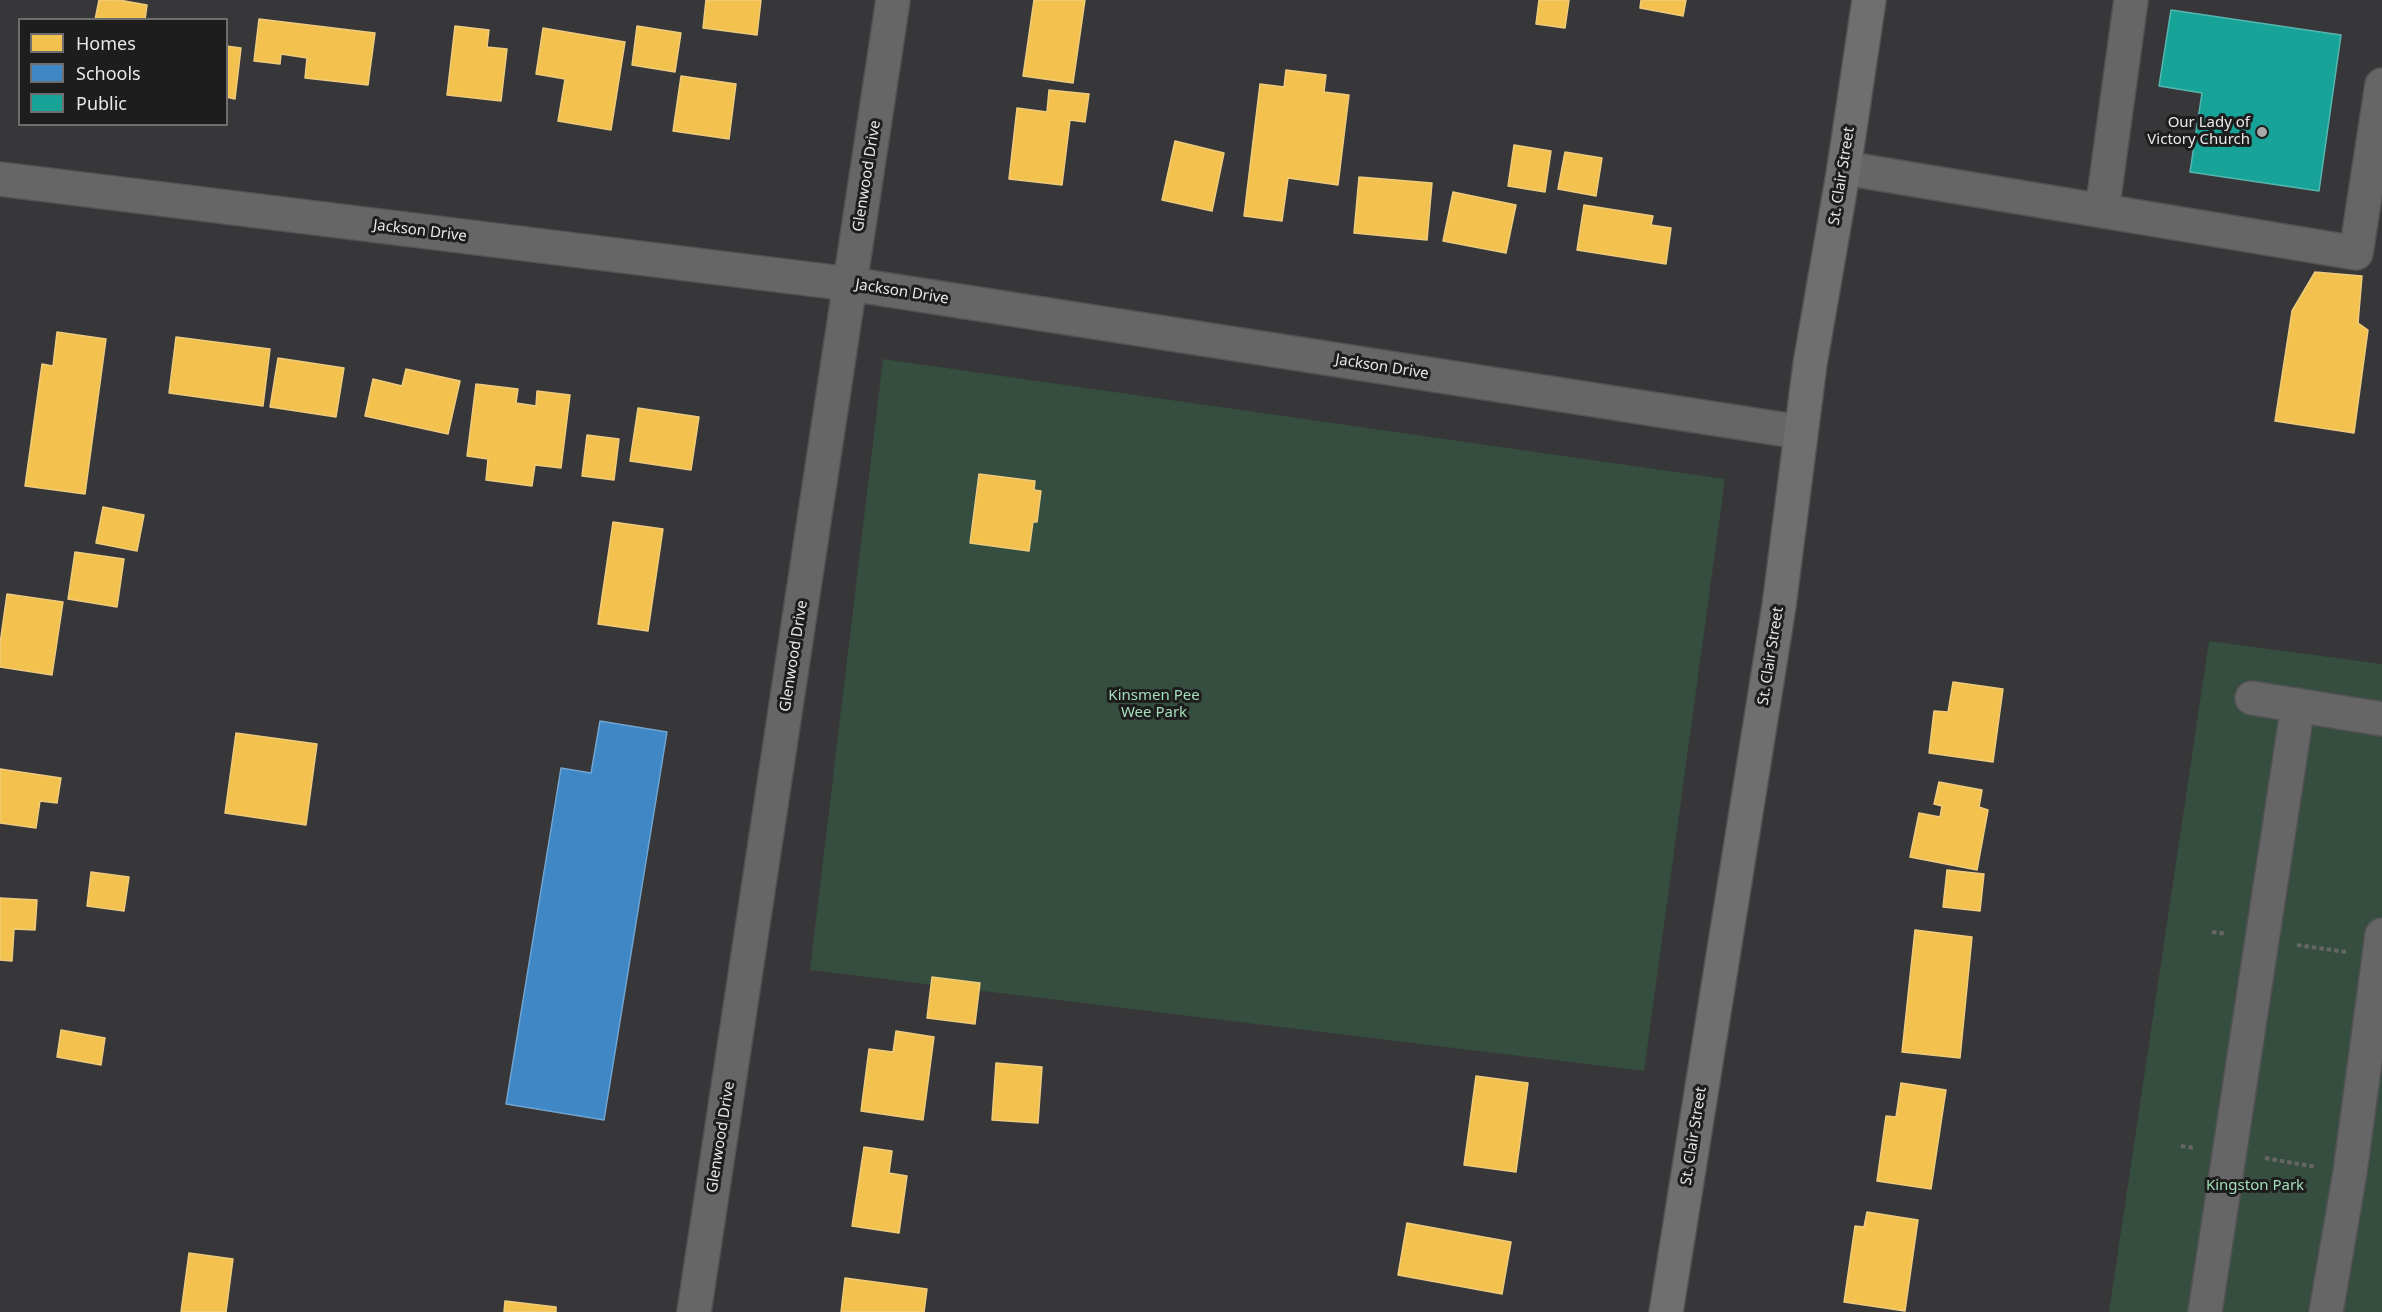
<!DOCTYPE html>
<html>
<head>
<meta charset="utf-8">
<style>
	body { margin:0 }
	#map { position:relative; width:2382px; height:1312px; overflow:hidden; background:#373638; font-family:"Noto Sans",sans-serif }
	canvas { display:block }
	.legend { position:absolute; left:18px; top:18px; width:210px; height:108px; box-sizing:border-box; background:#1d1d1e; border:2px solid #6e6e70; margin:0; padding:8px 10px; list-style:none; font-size:18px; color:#e8e7ea }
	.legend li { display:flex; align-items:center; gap:12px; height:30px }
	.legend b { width:30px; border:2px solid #6e6e70 }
</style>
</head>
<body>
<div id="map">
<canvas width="2382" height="1312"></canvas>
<ul class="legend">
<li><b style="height:16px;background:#f2c14e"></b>Homes</li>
<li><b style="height:16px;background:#3f88c5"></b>Schools</li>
<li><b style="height:16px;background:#17a398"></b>Public</li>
</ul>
</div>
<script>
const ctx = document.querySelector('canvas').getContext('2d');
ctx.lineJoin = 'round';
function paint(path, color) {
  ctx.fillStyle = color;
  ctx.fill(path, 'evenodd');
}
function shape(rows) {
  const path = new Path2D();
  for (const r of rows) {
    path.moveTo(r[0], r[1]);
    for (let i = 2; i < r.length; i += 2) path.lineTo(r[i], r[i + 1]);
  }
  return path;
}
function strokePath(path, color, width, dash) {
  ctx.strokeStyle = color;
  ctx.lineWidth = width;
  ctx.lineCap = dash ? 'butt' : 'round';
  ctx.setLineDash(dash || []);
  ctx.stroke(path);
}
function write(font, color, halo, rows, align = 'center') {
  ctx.font = font + ' "Noto Sans",sans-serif';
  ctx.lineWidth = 6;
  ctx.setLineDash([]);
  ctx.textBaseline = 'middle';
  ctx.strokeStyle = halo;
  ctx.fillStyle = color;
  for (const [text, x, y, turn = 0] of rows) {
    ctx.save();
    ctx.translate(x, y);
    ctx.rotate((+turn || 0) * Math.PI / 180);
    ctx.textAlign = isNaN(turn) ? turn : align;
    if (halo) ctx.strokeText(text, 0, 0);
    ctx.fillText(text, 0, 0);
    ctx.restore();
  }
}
paint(shape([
	[883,359,1725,479,1644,1071,810,970],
	[2209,641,2382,664,2382,1312,2109,1312]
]), '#354e3f');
const homes = shape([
	[99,0,119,0,147,5,145,20,95,20,99,0],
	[706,0,761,0,757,35,703,28,706,0],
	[1034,0,1085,0,1073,83,1023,76,1034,0],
	[1539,0,1569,0,1565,28,1536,24,1539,0],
	[1641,0,1686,0,1683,16,1640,8,1641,0],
	[259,19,375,33,368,85,305,78,307,58,281,54,280,64,254,61,259,19],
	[455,26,489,30,487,47,507,49,501,101,447,95,455,26],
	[637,26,681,33,675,72,632,65,637,26],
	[543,28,625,42,611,130,558,121,565,79,536,74,543,28],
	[226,46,241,48,235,99,226,97,226,46],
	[1286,70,1326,75,1324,92,1349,95,1338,185,1288,178,1282,221,1244,216,1260,84,1284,87,1286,70],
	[681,76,736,84,729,139,673,131,681,76],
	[1049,90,1089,94,1085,122,1070,120,1062,185,1009,179,1017,108,1047,112,1049,90],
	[1175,141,1224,153,1212,211,1162,200,1175,141],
	[1514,145,1551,151,1545,192,1508,186,1514,145],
	[1565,152,1602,158,1596,196,1558,189,1565,152],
	[1359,177,1432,183,1427,240,1354,233,1359,177],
	[1453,192,1516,205,1506,253,1443,241,1453,192],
	[1584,205,1653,216,1651,225,1671,228,1666,264,1577,250,1584,205],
	[2315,272,2362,276,2358,323,2368,330,2354,433,2275,421,2292,311,2315,272],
	[57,332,106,339,85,494,25,486,42,364,53,366,57,332],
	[176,337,270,349,263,406,169,393,176,337],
	[278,358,344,368,336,417,270,407,278,358],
	[406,369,460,381,448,434,365,416,373,379,402,386,406,369],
	[476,384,518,389,516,403,536,406,537,391,570,395,561,468,535,465,532,486,486,480,488,459,467,456,476,384],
	[638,408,699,417,691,470,630,461,638,408],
	[587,435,619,439,614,480,582,476,587,435],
	[979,474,1035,481,1034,490,1041,491,1037,522,1033,522,1029,551,970,543,979,474],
	[103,507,144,515,137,551,96,543,103,507],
	[613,522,663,529,648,631,598,624,613,522],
	[75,552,124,559,117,607,68,599,75,552],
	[7,594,63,602,52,675,0,667,0,644,7,594],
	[1953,682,2003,689,1993,762,1929,753,1934,711,1948,712,1953,682],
	[236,733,317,744,306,825,225,813,236,733],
	[0,769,61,778,57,803,40,801,36,828,0,823,0,769],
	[1939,782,1982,790,1979,807,1988,810,1977,870,1910,857,1919,813,1940,817,1942,806,1934,804,1939,782],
	[1947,870,1984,874,1980,911,1943,907,1947,870],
	[91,872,129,877,124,911,87,906,91,872],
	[0,898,37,900,35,930,14,929,12,961,0,960,0,898],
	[1915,930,1972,937,1960,1058,1902,1052,1915,930],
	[932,977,980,983,975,1024,927,1018,932,977],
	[61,1030,105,1038,101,1065,57,1057,61,1030],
	[896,1031,934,1037,923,1120,861,1111,869,1049,893,1052,896,1031],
	[996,1063,1042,1067,1038,1123,992,1120,996,1063],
	[1476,1076,1528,1083,1516,1172,1464,1165,1476,1076],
	[1901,1083,1946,1090,1931,1189,1877,1181,1886,1116,1896,1117,1901,1083],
	[864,1147,892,1151,889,1173,907,1176,899,1233,852,1226,864,1147],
	[1867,1212,1918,1220,1905,1311,1844,1302,1855,1226,1864,1227,1867,1212],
	[1407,1223,1511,1242,1502,1294,1398,1275,1407,1223],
	[189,1253,233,1259,226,1312,181,1312,189,1253],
	[845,1278,927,1289,924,1312,841,1312,845,1278],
	[505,1301,556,1307,556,1312,504,1312,505,1301]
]);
paint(homes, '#f2c14e');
strokePath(homes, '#efcc7d', 1.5);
const schools = shape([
	[600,721,667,732,604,1120,506,1104,561,768,591,773,600,721]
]);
paint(schools, '#3f88c5');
strokePath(schools, '#72a4d0', 1.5);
const public = shape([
	[2171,10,2341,35,2319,191,2190,172,2202,93,2159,86,2171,10]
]);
paint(public, '#17a398');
strokePath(public, '#56b7b1', 1.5);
const minor = shape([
	[1844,168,2356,253,2382,85],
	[0,179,850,284,1800,432],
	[2102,211,2131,0],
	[2252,698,2382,719],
	[694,1312,893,0],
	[2205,1312,2298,705],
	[2326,1312,2350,1172,2382,935]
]);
const major = shape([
	[1666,1312,1779,606,1810,364,1844,168,1869,0]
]);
strokePath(minor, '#535254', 36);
strokePath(major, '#535254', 36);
strokePath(shape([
	[2212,932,2227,934],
	[2297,945,2346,952],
	[2181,1146,2195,1148],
	[2265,1158,2316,1167]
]), '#676667', 4, [4.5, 3]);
strokePath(minor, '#676666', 33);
strokePath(major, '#706f6f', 33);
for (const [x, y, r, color] of [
	[2262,132,6,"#aaa9ac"]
]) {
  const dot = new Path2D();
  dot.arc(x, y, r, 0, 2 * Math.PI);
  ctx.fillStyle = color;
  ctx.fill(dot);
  strokePath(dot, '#1d1d1e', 2);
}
write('15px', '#e8e7ea', '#1d1d1e', [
	["Our Lady of",2250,123],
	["Victory Church",2250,140]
], 'right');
write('15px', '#e8e7ea', '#1d1d1e', [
	["Glenwood Drive",867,176,-81],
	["St. Clair Street",1842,176,-81],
	["Jackson Drive",420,231,7],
	["Jackson Drive",902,292,9],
	["Jackson Drive",1382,367,9],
	["Glenwood Drive",794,656,-81],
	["St. Clair Street",1771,656,-81],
	["St. Clair Street",1694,1136,-81],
	["Glenwood Drive",721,1137,-81]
]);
write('15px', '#a5dfba', '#1d1d1e', [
	["Kinsmen Pee",1154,696],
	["Wee Park",1154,713],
	["Kingston Park",2255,1186]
]);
</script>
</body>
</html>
